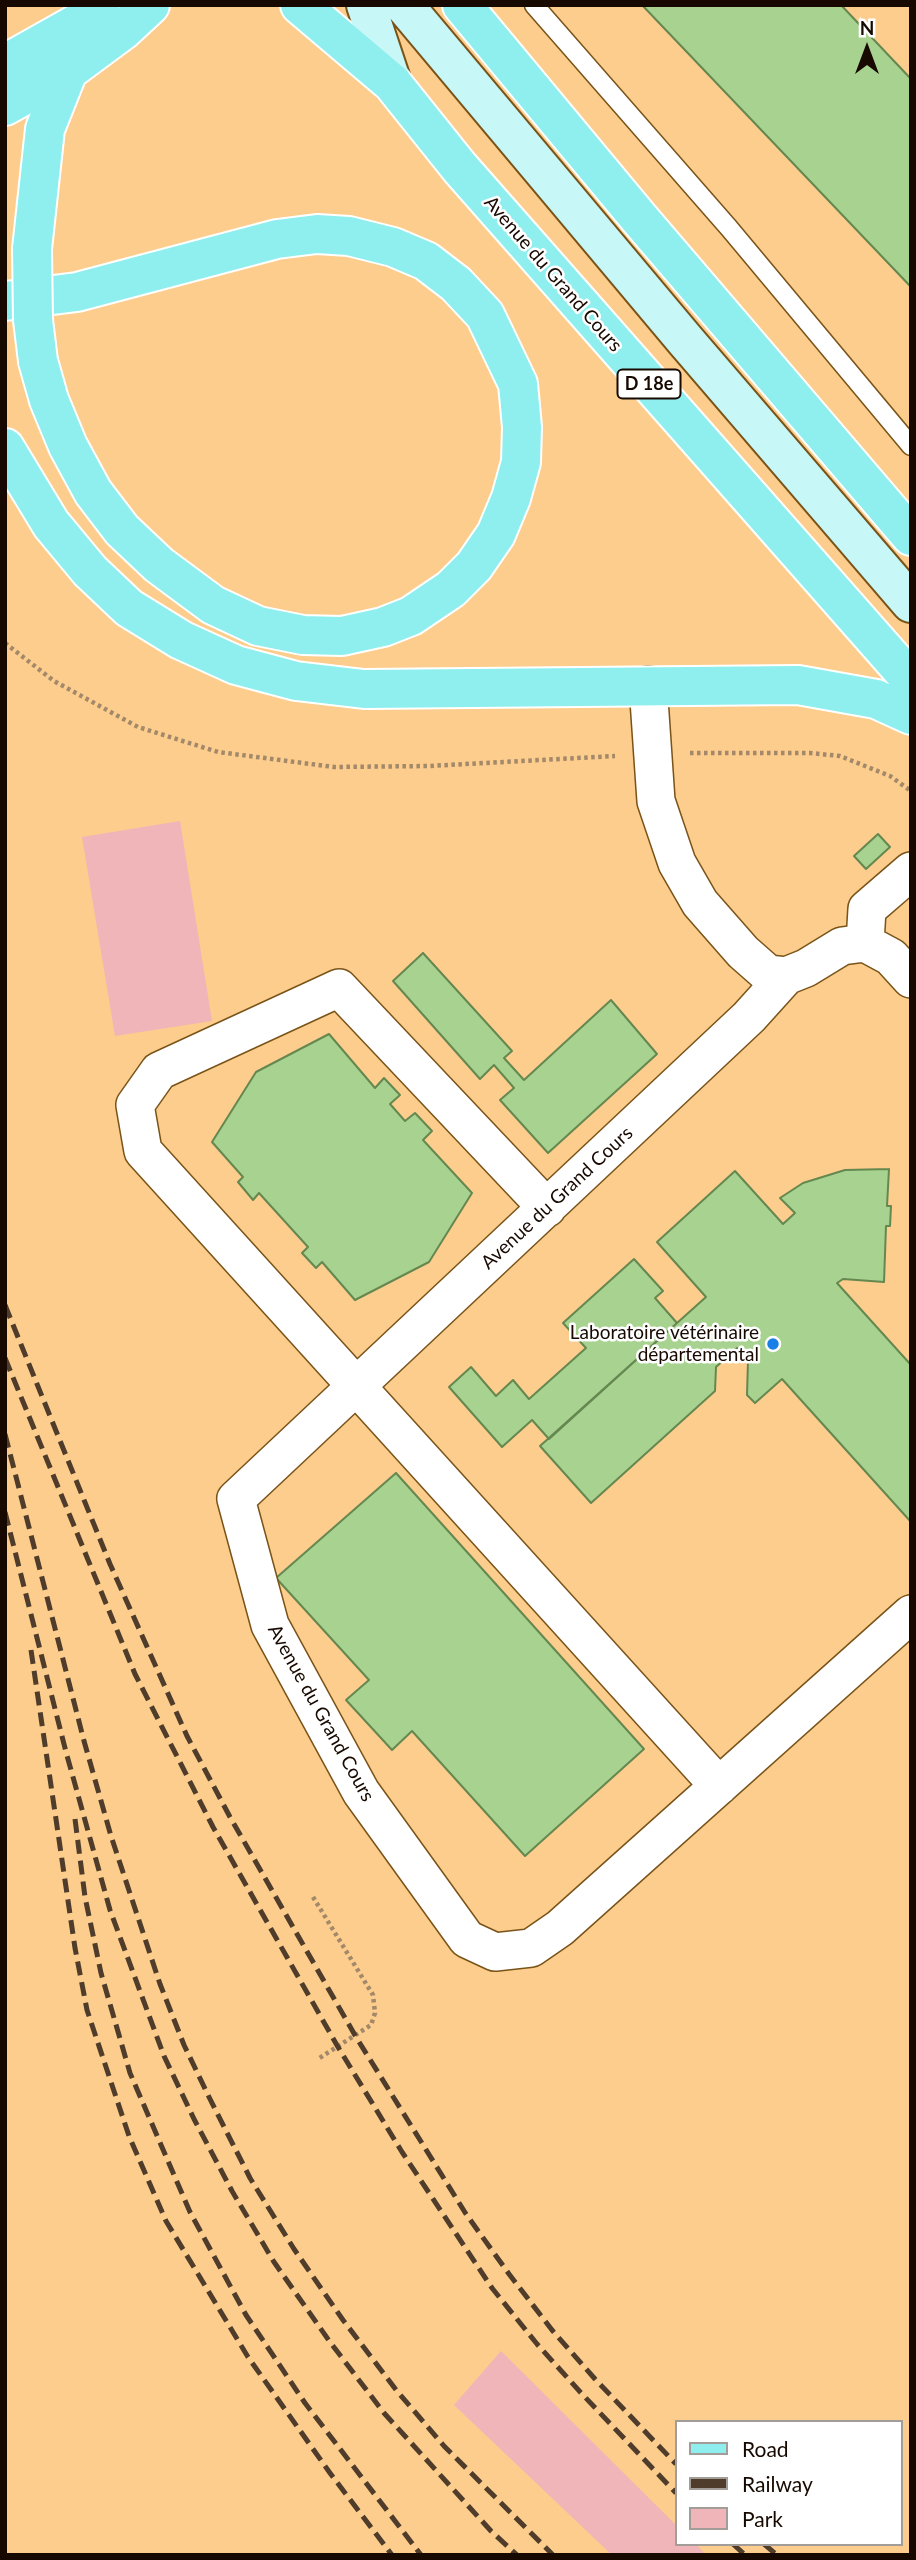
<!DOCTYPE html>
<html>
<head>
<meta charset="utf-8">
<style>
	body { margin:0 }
	#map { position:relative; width:916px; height:2560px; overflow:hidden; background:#fedbae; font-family:Lato,sans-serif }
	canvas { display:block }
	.frame { position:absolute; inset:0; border:7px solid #170900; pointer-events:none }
	.legend { position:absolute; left:675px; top:2420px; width:228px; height:126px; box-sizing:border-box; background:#fff; border:2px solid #a29d99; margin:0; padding:9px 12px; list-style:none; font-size:21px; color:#170900 }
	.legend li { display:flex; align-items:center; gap:14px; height:35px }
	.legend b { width:35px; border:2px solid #a29d99 }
	.north { position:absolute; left:832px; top:14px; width:70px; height:70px; -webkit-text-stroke:5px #fff; paint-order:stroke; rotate:0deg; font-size:19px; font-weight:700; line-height:28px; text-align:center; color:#170900 }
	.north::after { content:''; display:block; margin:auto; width:24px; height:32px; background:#170900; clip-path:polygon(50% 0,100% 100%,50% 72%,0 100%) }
</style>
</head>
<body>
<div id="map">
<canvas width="916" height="2560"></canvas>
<div class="frame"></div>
<ul class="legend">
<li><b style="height:9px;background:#8fefee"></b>Road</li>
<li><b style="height:9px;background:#4f3c2a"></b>Railway</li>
<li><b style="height:19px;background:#f0b5b9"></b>Park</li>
</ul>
<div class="north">N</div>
</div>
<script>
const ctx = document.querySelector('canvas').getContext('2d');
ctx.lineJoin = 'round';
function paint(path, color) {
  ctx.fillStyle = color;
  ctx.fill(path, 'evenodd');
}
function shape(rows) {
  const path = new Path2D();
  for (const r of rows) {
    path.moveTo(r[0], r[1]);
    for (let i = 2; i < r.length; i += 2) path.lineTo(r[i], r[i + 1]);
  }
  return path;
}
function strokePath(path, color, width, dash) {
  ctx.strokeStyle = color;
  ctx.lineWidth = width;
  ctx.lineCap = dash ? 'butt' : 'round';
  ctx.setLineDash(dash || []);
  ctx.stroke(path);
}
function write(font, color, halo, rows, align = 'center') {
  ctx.font = font + ' Lato,sans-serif';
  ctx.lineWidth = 5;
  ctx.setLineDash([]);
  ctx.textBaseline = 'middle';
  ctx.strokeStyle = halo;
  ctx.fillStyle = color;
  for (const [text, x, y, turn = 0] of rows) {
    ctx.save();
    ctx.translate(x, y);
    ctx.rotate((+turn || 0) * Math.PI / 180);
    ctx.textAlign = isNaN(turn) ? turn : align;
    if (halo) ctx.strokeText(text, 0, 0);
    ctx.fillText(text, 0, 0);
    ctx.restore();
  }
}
paint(shape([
	[5,5,911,5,911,2555,5,2555],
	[676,2422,900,2422,900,2544,676,2544]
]), '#fccd8c');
paint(shape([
	[180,821,212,1021,115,1036,82,837],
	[501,2351,676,2525,676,2544,696,2544,706,2555,612,2555,454,2405]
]), '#f0b5b9');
const building = shape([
	[642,5,841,5,911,79,911,287,642,5],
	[878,834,890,847,866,869,854,856,878,834],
	[423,953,512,1051,504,1058,524,1080,611,1000,657,1054,548,1153,500,1100,514,1088,494,1065,480,1079,393,981,423,953],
	[329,1034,375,1088,384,1078,400,1095,390,1104,405,1121,415,1113,432,1131,423,1140,472,1193,429,1262,355,1300,322,1262,316,1268,302,1253,308,1247,259,1193,253,1200,238,1182,243,1177,212,1142,256,1072,329,1034],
	[889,1169,887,1206,891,1206,890,1226,886,1226,884,1282,843,1279,837,1283,911,1365,911,1522,782,1379,755,1403,747,1395,748,1361,737,1348,716,1367,715,1391,591,1503,540,1446,706,1297,657,1242,735,1171,783,1224,795,1213,780,1198,803,1183,845,1170,889,1169],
	[634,1259,663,1291,655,1298,677,1323,549,1439,532,1420,502,1447,449,1387,471,1367,496,1396,513,1380,529,1399,586,1348,563,1323,634,1259],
	[396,1473,644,1749,525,1856,412,1731,392,1750,346,1700,369,1680,276,1578,396,1473]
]);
paint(building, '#a8d28f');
strokePath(building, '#658750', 2);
const lane = shape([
	[534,5,729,228,911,446]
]);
const street = shape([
	[648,685,656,801,677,863,700,903,743,952,768,974,786,976],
	[865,943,867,909,911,871],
	[911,979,891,957,865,943,842,946,806,968,786,976,749,1017,236,1499,270,1625,361,1792,467,1939,495,1952,531,1948,560,1928,911,1614],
	[547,1208,339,988,159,1071,135,1105,143,1151,719,1786]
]);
const secondary = shape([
	[366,5,392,83],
	[404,5,685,340,911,603]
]);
const primary = shape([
	[300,5,392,83,460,168,911,680],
	[462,5,639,218,911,536],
	[5,64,85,19,100,5],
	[5,106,68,71,122,31,150,5],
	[32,249,45,129,68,71],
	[5,301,77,292,277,239,317,234,349,236,393,247,426,261,456,284,485,315,518,384,522,427,521,462,511,498,496,534,474,566,451,589,411,616,383,627,342,636,303,635,258,626,213,605,159,565,122,530,93,492,68,446,49,400,38,361],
	[5,448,51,524,90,571,129,608,181,640,236,665,296,681,364,689,798,685,876,699,911,715]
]);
strokePath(lane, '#795318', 21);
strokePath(street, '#795318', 40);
strokePath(secondary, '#795318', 42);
strokePath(primary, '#fff', 42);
strokePath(shape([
	[5,643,54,681,138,727,218,752,334,767,429,766,615,756],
	[690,753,810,753,840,756,890,776,911,791],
	[313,1897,373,1995,375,2013,371,2025,318,2059]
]), '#a38869', 4.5, [3.5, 3.5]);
strokePath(lane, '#fff', 18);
strokePath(street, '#fff', 37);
strokePath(secondary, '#c7f7f7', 38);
strokePath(primary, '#8fefee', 38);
strokePath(shape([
	[5,1305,110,1564,187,1736,230,1817,356,2037,466,2214,509,2274,552,2330,595,2379,676,2464],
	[5,1358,135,1674,213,1827,338,2047,402,2152,492,2288,537,2344,582,2394,676,2493],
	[5,1434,84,1741,111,1836,160,1984,184,2045,209,2097,250,2178,294,2249,343,2320,397,2391,444,2446,553,2555],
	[5,1512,66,1752,110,1910,164,2056,194,2119,232,2191,274,2262,330,2342,384,2413,491,2531,517,2555],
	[31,1650,75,1948,87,2010,129,2136,166,2221,248,2357,330,2473,392,2555],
	[75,1819,85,1897,101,1973,130,2073,190,2212,246,2315,305,2403,421,2555],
	[733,2544,745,2555],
	[764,2544,777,2555]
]), '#4f3c2a', 5, [14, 7]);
const primaryBridge = shape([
	[32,249,33,320,38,361]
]);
strokePath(primaryBridge, '#fff', 42, []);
strokePath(primaryBridge, '#8fefee', 38);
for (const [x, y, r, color] of [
	[773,1344,7,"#1a7ee7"]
]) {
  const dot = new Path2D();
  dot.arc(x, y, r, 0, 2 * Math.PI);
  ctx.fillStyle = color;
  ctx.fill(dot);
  strokePath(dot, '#fff', 2.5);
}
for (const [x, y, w] of [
	[649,384,63]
]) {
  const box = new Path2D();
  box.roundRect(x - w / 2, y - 14.5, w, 29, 5);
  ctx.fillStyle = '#fff';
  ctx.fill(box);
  strokePath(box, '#170900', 2);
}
write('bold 18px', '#170900', null, [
	["D 18e",649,384]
]);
write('19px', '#170900', '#fff', [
	["Avenue du Grand Cours",553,274,49],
	["Avenue du Grand Cours",557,1198,-43],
	["Avenue du Grand Cours",321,1713,61]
]);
write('19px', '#170900', '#fff', [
	["Laboratoire vétérinaire",759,1333],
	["départemental",759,1355]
], 'right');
</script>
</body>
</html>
